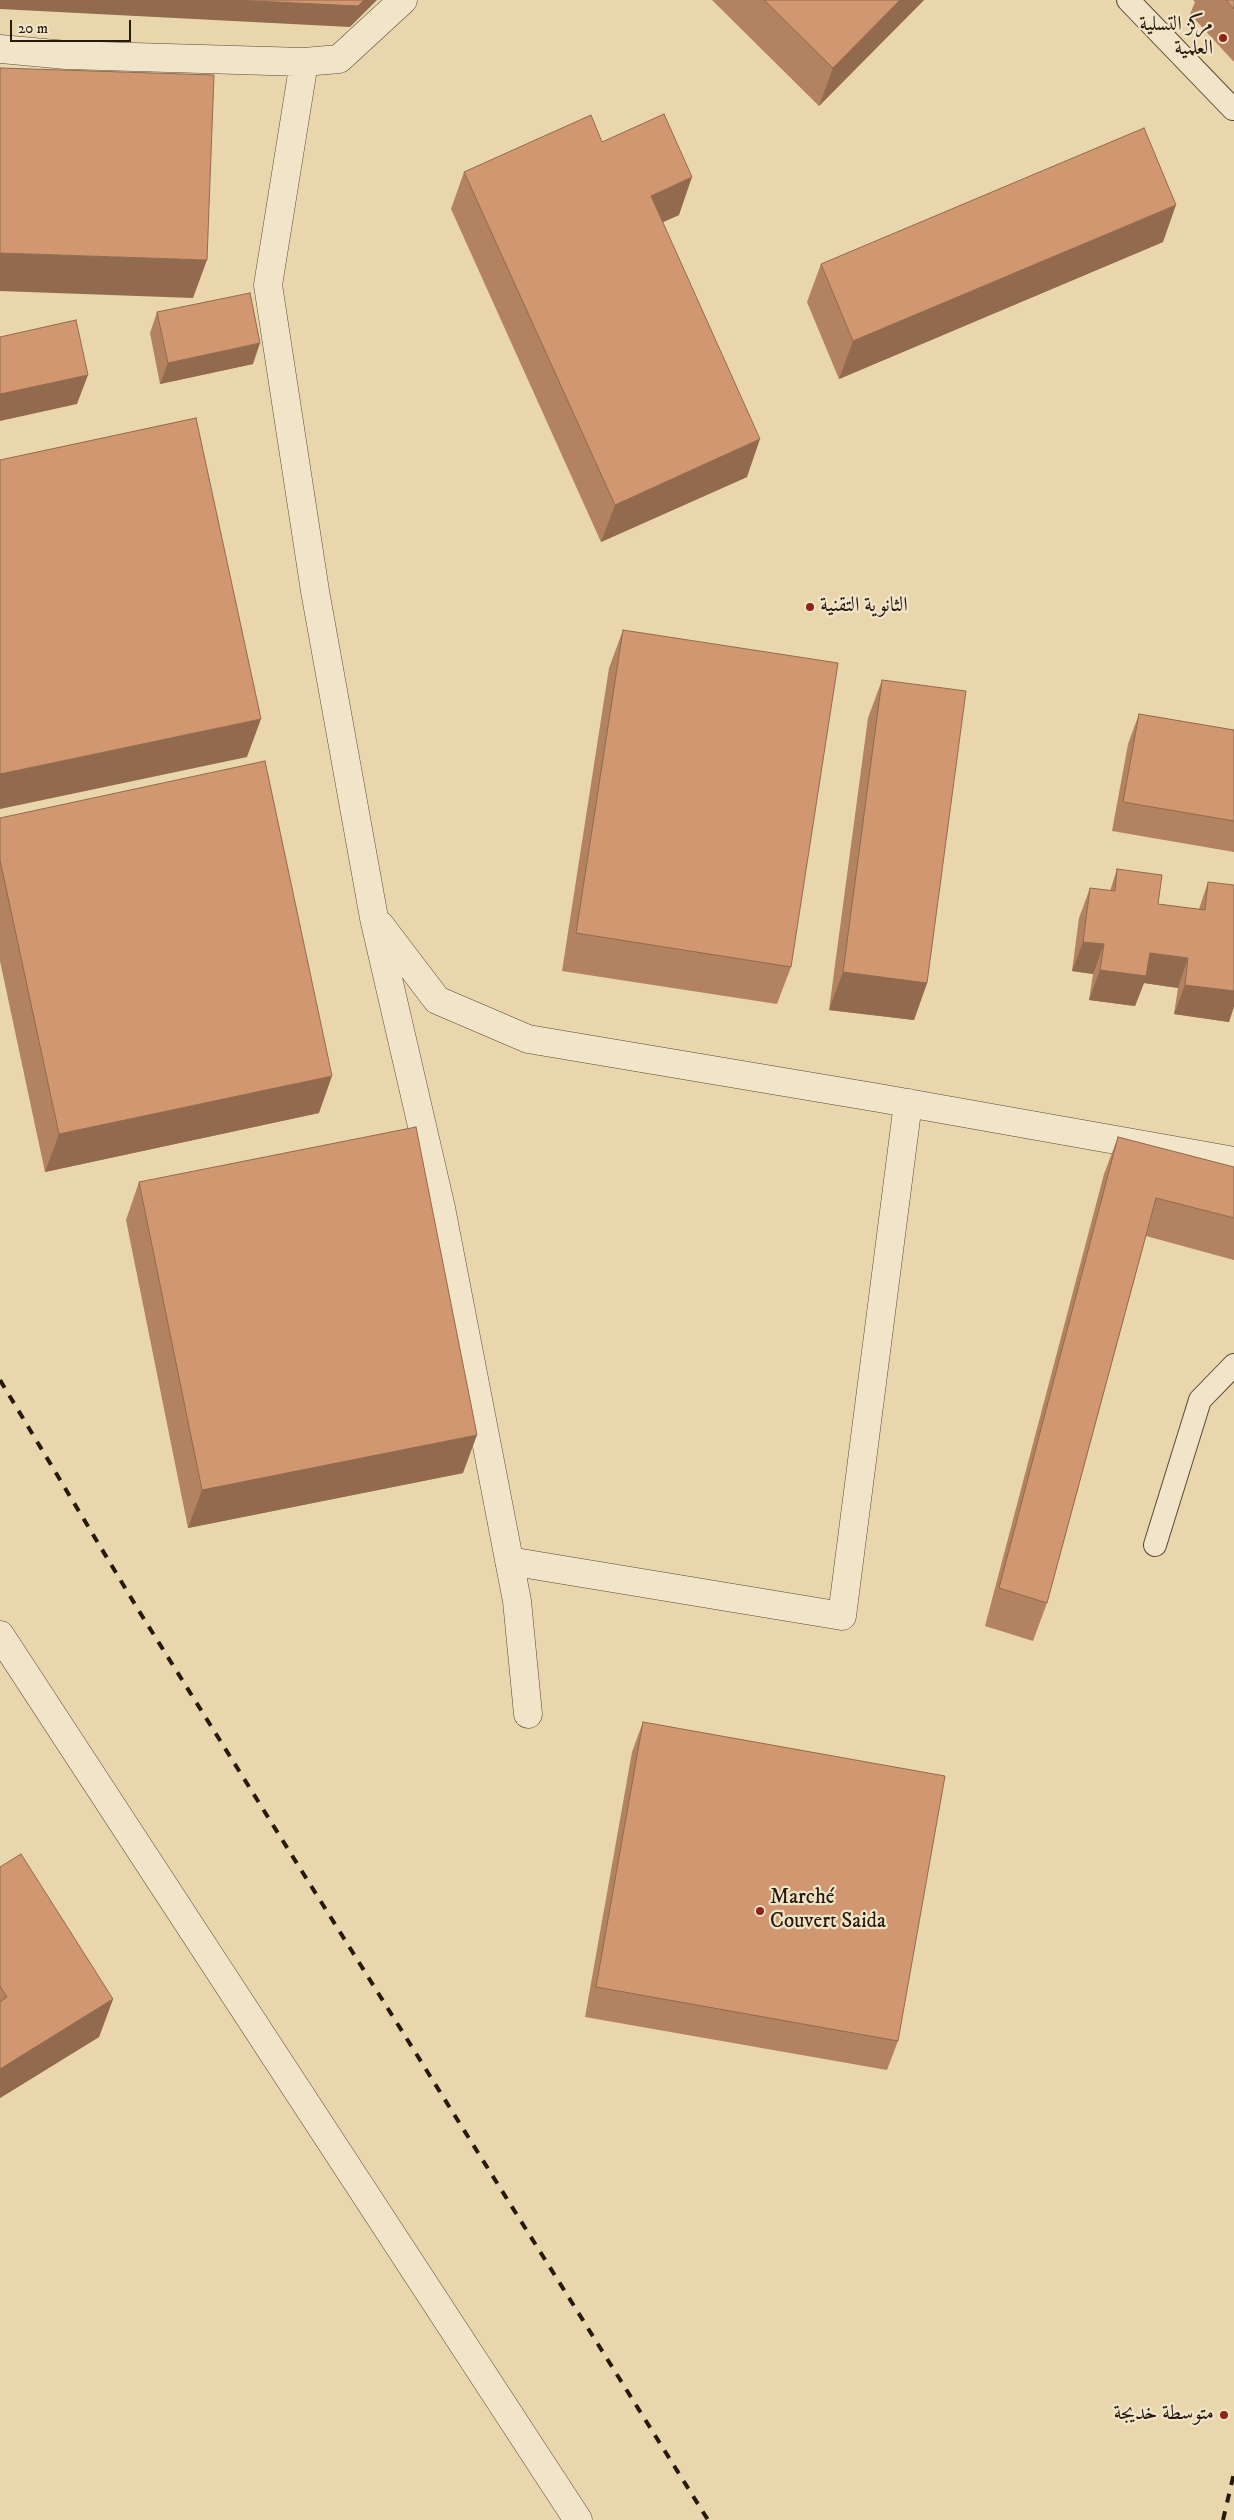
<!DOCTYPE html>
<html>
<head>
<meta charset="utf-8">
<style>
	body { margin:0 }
	#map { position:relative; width:1234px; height:2520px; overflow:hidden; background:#e9d6ac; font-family:"IM FELL DW Pica",serif }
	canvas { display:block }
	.scale { position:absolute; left:10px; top:20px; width:121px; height:22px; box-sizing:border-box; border:2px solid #261a0c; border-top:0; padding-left:6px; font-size:15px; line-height:18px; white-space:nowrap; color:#261a0c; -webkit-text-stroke:4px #f1e4c9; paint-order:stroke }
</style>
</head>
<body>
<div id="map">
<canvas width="1234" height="2520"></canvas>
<div class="scale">20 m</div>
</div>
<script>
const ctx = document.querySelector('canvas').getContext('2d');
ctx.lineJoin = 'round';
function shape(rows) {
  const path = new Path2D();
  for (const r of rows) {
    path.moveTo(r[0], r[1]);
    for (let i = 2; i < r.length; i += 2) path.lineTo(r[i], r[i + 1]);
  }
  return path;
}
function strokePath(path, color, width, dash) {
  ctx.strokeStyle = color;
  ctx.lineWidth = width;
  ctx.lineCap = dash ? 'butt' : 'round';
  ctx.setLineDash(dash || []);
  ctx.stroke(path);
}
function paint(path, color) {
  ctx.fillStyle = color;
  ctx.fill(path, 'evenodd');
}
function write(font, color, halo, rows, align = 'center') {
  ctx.font = font + ' "IM FELL DW Pica",Amiri,serif';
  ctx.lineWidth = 4.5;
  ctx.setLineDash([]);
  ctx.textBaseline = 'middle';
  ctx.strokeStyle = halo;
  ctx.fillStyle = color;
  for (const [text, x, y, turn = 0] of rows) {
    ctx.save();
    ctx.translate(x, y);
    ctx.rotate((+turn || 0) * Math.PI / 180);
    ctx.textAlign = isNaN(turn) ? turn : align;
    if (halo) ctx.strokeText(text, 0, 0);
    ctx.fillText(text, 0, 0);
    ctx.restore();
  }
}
const service = shape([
	[1128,0,1233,109,1234,108],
	[1155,1545,1200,1400,1234,1365]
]);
const minor = shape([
	[0,49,66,55,304,62,339,59,403,0],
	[304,62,268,285,315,591,374,918,441,1208,517,1601,528,1714],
	[380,925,437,1000,528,1039,879,1098,1234,1161],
	[509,1561,842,1616,908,1103],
	[0,1635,578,2520]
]);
strokePath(service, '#574934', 24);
strokePath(minor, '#574934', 29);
strokePath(service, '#f1e4c9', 22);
strokePath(minor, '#f1e4c9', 28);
strokePath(shape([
	[0,1380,139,1611,708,2520],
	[1223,2520,1234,2473]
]), '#261a0c', 4, [9, 9]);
paint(shape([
	[712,0,924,0,819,106],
	[1193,0,1234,0,1234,62,1190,14,1195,2],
	[602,142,679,215,662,222,747,477,601,542,451,209,464,172],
	[1163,242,839,379,807,302,821,264],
	[157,312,253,364,160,384,150,333],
	[623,630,791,967,777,1004,562,971,609,668],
	[882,680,927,983,914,1020,829,1010,868,718],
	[1139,714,1234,730,1234,852,1112,831,1128,744],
	[0,818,319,1113,45,1172,0,961],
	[1117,869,1158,904,1199,909,1208,882,1229,1022,1174,1014,1178,988,1144,983,1135,1006,1089,1000,1093,974,1072,971,1079,918,1090,888,1110,891],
	[1118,1137,1234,1167,1234,1260,1146,1236,1047,1603,1033,1641,985,1626,1104,1174],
	[139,1182,463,1473,188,1528,126,1220],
	[643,1722,898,2041,887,2070,585,2017,632,1752],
	[0,1867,113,1999,99,2037,0,2098]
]), '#b38260');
paint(shape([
	[0,0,377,0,350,27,0,9],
	[900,0,924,0,819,106,833,68],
	[692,177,679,215,637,234,651,196],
	[1176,205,1163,242,839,379,853,341],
	[0,253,207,260,193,298,0,291],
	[260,343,253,364,160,384,168,363],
	[88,375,77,404,0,421,0,394],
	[760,439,747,477,601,542,615,505],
	[261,719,247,757,0,809,0,774],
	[1083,942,1104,944,1093,974,1072,971],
	[1150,953,1188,958,1178,988,1144,983,1135,1006,1089,1000,1100,970],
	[843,972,927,983,914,1020,829,1010],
	[1185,985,1234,989,1234,1007,1229,1022,1174,1014],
	[332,1076,319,1113,45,1172,59,1134],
	[477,1435,463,1473,188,1528,202,1490],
	[113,1999,99,2037,0,2098,0,2069]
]), '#926a4e');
const building = shape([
	[233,0,364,0,358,6,233,0],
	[764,0,900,0,833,68,764,0],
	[1226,0,1234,0,1234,9,1226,0],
	[0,68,214,75,207,260,0,253,0,68],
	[664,114,692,177,651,196,760,439,615,505,464,172,591,115,602,142,664,114],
	[1144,128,1176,205,853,341,821,264,1144,128],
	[250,293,260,343,168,363,157,312,250,293],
	[76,320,88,375,0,394,0,337,76,320],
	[196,418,261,719,0,774,0,460,196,418],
	[623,630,838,663,791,967,576,933,623,630],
	[882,680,966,691,927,983,843,972,882,680],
	[1139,714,1234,730,1234,821,1123,802,1139,714],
	[265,761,332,1076,59,1134,0,860,0,818,265,761],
	[1117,869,1162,875,1158,904,1205,910,1208,882,1234,885,1234,991,1185,985,1188,958,1150,953,1146,976,1100,970,1104,944,1083,942,1090,888,1115,891,1117,869],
	[416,1127,477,1435,202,1490,139,1182,416,1127],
	[1118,1137,1234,1167,1234,1218,1156,1198,1047,1603,999,1588,1118,1137],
	[643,1722,945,1776,898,2041,596,1987,643,1722],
	[21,1854,113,1999,0,2069,0,2002,7,1997,0,1986,0,1867,21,1854]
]);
paint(building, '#d09770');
strokePath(building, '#926a4e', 1);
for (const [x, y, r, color] of [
	[1223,38,5,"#8f2418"],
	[810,607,5,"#8f2418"],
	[760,1911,5,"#8f2418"],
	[1224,2415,5,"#8f2418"]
]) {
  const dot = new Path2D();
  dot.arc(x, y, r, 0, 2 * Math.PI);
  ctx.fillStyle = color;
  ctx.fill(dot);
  strokePath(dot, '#f1e4c9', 2);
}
write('21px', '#261a0c', '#f1e4c9', [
	["مركز التسلية",1213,26],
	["العلمية",1213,50],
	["الثانوية التقنية",820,607,"left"],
	["Marché",770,1899,"left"],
	["Couvert Saida",770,1923,"left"],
	["متوسطة خديجة",1214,2415]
], 'right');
</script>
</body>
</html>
